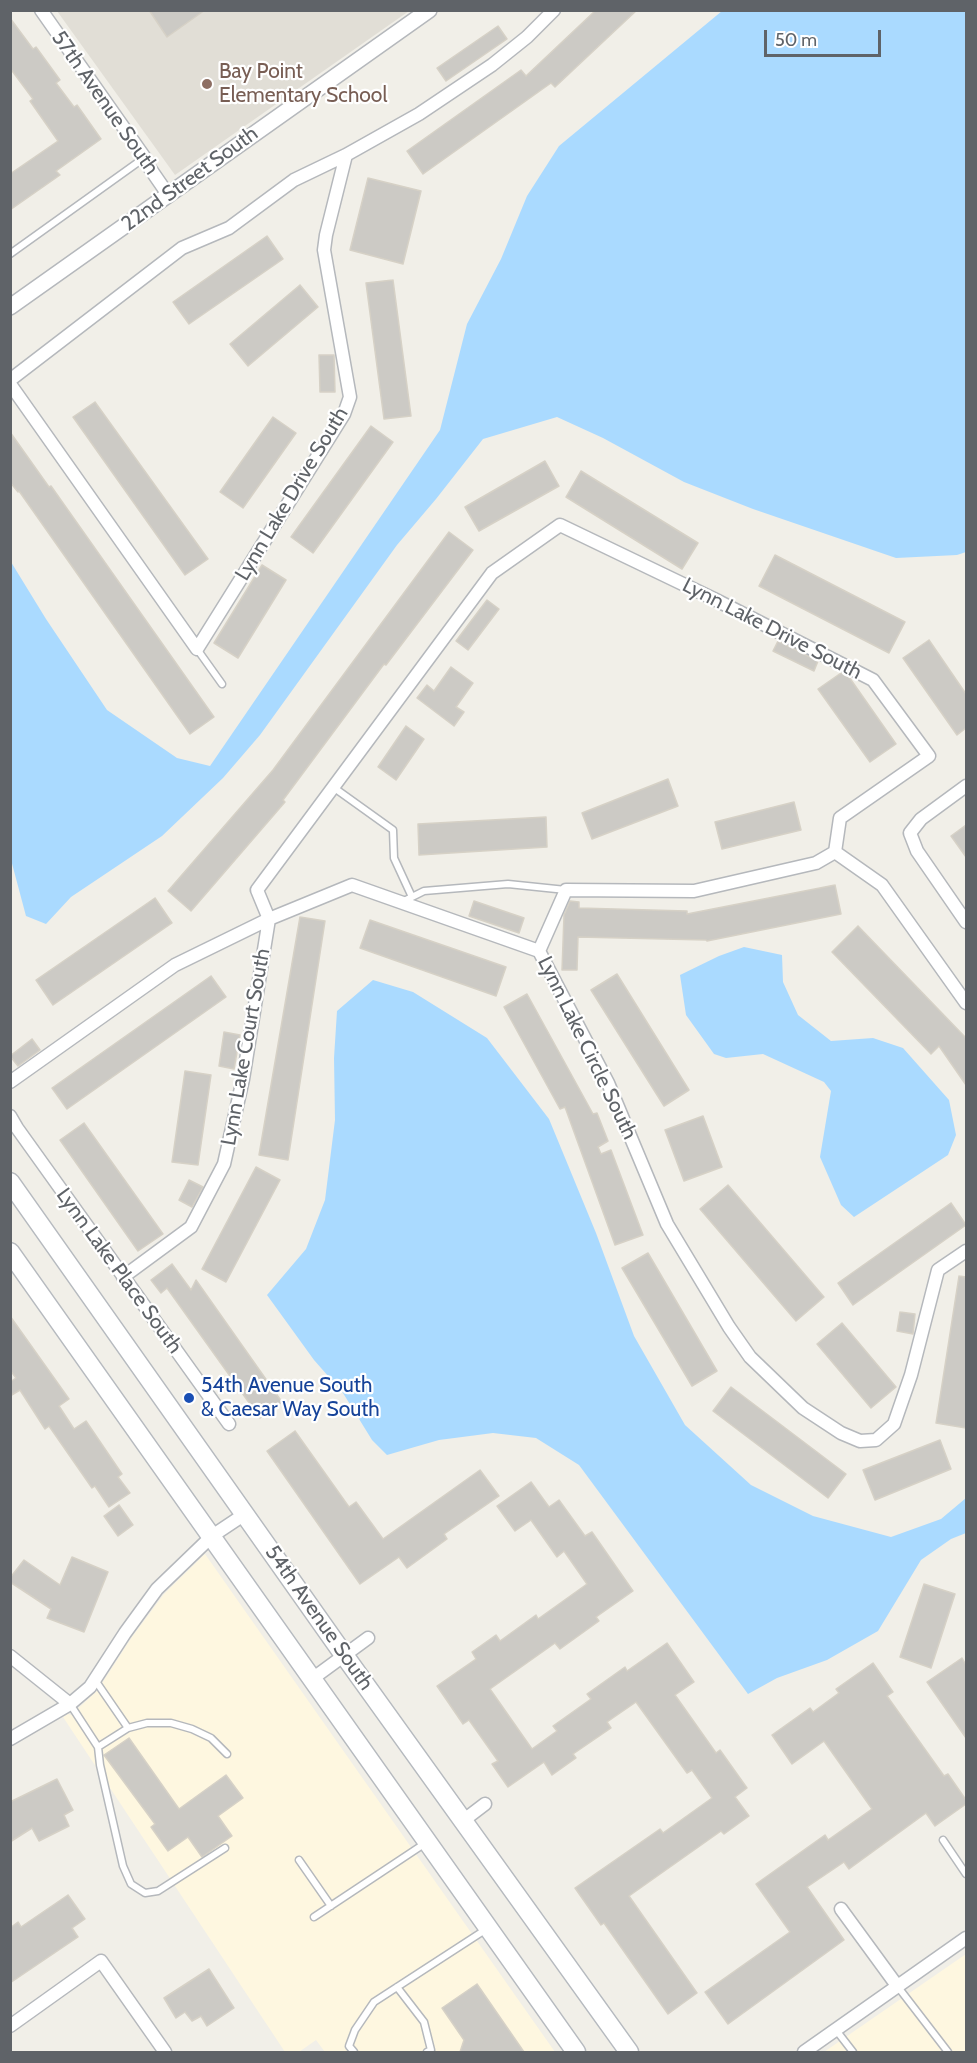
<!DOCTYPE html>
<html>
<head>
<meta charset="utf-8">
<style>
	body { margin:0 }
	#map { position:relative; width:977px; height:2063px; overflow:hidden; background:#f1efe8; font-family:Cabin,sans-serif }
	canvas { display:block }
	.frame { position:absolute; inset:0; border:12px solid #5f6368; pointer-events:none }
	.scale { position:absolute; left:764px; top:30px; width:117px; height:27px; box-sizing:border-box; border:3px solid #5f6368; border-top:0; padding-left:8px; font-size:18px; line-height:21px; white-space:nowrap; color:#5f6368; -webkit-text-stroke:4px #fff; paint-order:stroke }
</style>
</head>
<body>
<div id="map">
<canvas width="977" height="2063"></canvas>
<div class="frame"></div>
<div class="scale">50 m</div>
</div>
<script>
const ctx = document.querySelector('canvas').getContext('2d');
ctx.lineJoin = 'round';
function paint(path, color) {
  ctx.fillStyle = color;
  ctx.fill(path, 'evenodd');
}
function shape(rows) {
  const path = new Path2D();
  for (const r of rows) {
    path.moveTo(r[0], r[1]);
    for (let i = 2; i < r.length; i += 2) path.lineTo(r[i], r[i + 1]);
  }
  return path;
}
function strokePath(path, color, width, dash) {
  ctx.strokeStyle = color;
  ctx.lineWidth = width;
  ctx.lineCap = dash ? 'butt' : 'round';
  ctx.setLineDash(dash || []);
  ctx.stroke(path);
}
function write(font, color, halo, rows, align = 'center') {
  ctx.font = font + ' Cabin,sans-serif';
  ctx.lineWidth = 4.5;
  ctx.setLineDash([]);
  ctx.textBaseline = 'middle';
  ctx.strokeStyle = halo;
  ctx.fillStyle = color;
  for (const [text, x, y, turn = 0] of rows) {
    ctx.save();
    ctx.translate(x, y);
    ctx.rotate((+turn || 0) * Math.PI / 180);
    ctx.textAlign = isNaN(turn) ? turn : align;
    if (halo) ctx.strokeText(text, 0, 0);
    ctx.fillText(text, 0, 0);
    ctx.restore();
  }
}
paint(shape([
	[205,1554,555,2052,325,2052,316,2040,299,2052,285,2052,63,1717,68,1714,71,1715,97,1691,132,1637,164,1594],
	[966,1954,966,2052,824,2052]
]), '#fef7e0');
paint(shape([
	[57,11,409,11,175,175]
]), '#e1ded6');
paint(shape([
	[722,11,966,11,966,552,957,555,896,558,753,509,684,482,603,438,557,417,483,439,436,499,397,545,260,735,223,778,162,836,71,897,46,924,26,916,10,856,11,562,46,619,107,710,177,758,210,766,440,430,467,324,501,259,527,196,559,146],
	[744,947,782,955,783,982,798,1015,831,1041,873,1038,903,1048,949,1100,956,1135,948,1155,854,1217,841,1205,820,1157,831,1091,824,1082,763,1054,726,1058,714,1054,686,1015,680,975,719,956],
	[373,980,413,992,487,1038,549,1119,596,1233,634,1336,685,1425,751,1485,813,1516,891,1537,941,1519,966,1498,966,1533,951,1539,921,1560,878,1631,827,1660,777,1678,748,1694,579,1465,536,1438,493,1433,439,1440,387,1455,372,1440,343,1393,314,1360,267,1295,306,1249,325,1200,335,1120,334,1058,337,1011]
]), '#aadaff');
const building = shape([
	[149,10,205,10,167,37,149,10],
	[596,10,637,10,555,87,551,83,423,174,407,151,521,70,526,76,596,10],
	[10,18,33,49,36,47,60,80,56,83,74,107,77,105,101,139,56,171,60,175,10,210,10,174,58,141,30,101,33,99,10,68,10,18],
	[498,26,507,39,446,81,437,68,498,26],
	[368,178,421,191,403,264,350,250,368,178],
	[267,236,283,259,189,324,173,302,267,236],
	[393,280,411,416,384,419,366,283,393,280],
	[300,285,318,307,248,366,230,344,300,285],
	[319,355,334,355,335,392,320,392,319,355],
	[95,402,208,559,185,575,73,417,95,402],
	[273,417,296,433,243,508,220,492,273,417],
	[371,426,393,442,313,553,291,537,371,426],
	[10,432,49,487,51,486,214,717,190,734,19,491,18,492,10,482,10,432],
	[545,461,559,486,479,531,465,507,545,461],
	[581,471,698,543,682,569,566,497,581,471],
	[449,532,473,550,386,665,384,664,283,800,285,802,191,911,168,891,273,770,449,532],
	[775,555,905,622,889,653,759,586,775,555],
	[262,565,286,580,238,658,214,643,262,565],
	[487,600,499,609,468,650,456,641,487,600],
	[929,640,966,694,966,728,957,735,903,658,929,640],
	[778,641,818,661,814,671,773,651,778,641],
	[451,667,473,683,456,707,464,712,454,726,417,698,427,685,434,691,451,667],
	[841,673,849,677,896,744,870,762,818,689,841,673],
	[406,726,424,739,396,780,378,767,406,726],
	[668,779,678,806,592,839,582,813,668,779],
	[794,802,801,830,722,849,715,822,794,802],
	[546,817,547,847,419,855,418,824,546,817],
	[966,825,966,857,951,836,966,825],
	[835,885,841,914,707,941,706,940,578,937,577,970,562,970,564,915,570,901,579,902,579,908,687,911,687,914,835,885],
	[155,898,172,923,53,1005,36,980,155,898],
	[474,901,524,918,519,933,469,916,474,901],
	[300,917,325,921,288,1160,259,1155,300,917],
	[370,920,506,967,496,996,360,948,370,920],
	[858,926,966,1038,966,1085,939,1046,931,1054,832,952,858,926],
	[617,974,689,1090,664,1106,591,990,617,974],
	[211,976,226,997,67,1109,52,1088,211,976],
	[527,994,593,1114,597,1113,608,1141,598,1147,601,1154,611,1150,643,1235,615,1245,565,1107,560,1109,504,1007,527,994],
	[224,1032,240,1035,234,1069,219,1066,224,1032],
	[32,1039,40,1050,18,1066,10,1056,32,1039],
	[185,1071,211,1075,198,1165,172,1162,185,1071],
	[703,1116,722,1167,684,1181,665,1130,703,1116],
	[84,1123,163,1234,138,1251,60,1140,84,1123],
	[256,1167,280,1180,226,1282,202,1269,256,1167],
	[189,1180,203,1187,192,1207,179,1200,189,1180],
	[728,1185,824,1297,796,1321,700,1209,728,1185],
	[951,1203,966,1225,853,1305,838,1283,951,1203],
	[648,1253,717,1371,692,1386,622,1268,648,1253],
	[172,1264,191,1290,196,1280,282,1402,260,1418,167,1288,161,1293,151,1280,172,1264],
	[959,1276,966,1277,966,1428,936,1423,959,1276],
	[900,1312,915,1314,913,1334,897,1331,900,1312],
	[10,1316,69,1399,59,1406,74,1429,86,1421,122,1474,118,1477,130,1493,109,1507,95,1486,92,1488,49,1426,45,1429,20,1390,10,1396,10,1382,16,1378,10,1370,10,1316],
	[842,1323,896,1387,871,1408,817,1344,842,1323],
	[731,1387,846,1474,828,1498,713,1411,731,1387],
	[295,1431,349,1507,356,1502,383,1539,480,1470,499,1496,444,1534,447,1539,407,1568,399,1557,360,1584,267,1451,295,1431],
	[940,1440,951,1469,875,1500,863,1470,940,1440],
	[531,1482,549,1507,559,1500,585,1536,592,1532,633,1591,596,1617,599,1621,560,1649,555,1643,490,1689,532,1749,557,1731,553,1726,591,1699,587,1694,625,1667,627,1671,667,1643,694,1682,675,1695,716,1753,720,1750,747,1788,735,1797,749,1816,724,1834,721,1831,629,1896,697,1993,668,2014,604,1923,601,1925,575,1888,660,1829,663,1833,712,1798,692,1770,687,1773,636,1702,607,1722,611,1728,573,1754,576,1758,552,1775,544,1762,508,1787,492,1764,498,1761,469,1720,463,1724,437,1686,476,1659,472,1652,496,1635,500,1641,536,1615,538,1619,587,1584,564,1551,557,1557,531,1520,515,1531,497,1506,531,1482],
	[119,1505,133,1525,118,1536,104,1516,119,1505],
	[72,1557,108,1572,84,1632,47,1618,51,1609,10,1582,10,1578,24,1560,60,1585,72,1557],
	[924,1584,955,1594,931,1668,900,1657,924,1584],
	[962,1658,966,1665,966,1738,927,1682,962,1658],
	[873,1663,893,1692,887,1696,944,1776,948,1774,966,1800,966,1804,935,1826,926,1813,849,1869,844,1862,807,1887,844,1940,728,2024,705,1992,790,1932,756,1884,825,1835,828,1840,872,1809,824,1741,792,1764,772,1735,810,1708,813,1712,839,1693,836,1689,873,1663],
	[129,1738,179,1809,226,1775,243,1798,218,1816,232,1836,202,1857,188,1837,168,1851,151,1827,155,1824,104,1755,129,1738],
	[57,1779,73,1810,64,1815,69,1826,39,1841,32,1828,10,1842,10,1802,57,1779],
	[68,1895,85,1919,72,1928,78,1937,10,1983,10,1928,18,1922,21,1927,68,1895],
	[209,1969,234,2008,207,2026,201,2016,192,2021,185,2012,176,2018,164,1998,209,1969],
	[477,1984,524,2052,460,2052,464,2040,442,2008,477,1984]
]);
paint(building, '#cccac5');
strokePath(building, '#d6d1c6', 1.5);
const service = shape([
	[10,254,144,158],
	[197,649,222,684],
	[333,787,393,830,394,858,412,897],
	[402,902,424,891,508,884,566,890],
	[95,1680,128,1728],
	[70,1704,98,1747,128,1728,147,1723,171,1723,192,1729,211,1738,227,1754],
	[98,1747,100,1765,123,1866,131,1884,145,1893,158,1891,225,1848],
	[943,1840,966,1874],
	[299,1860,331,1906],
	[314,1917,424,1844],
	[397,1987,424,2022,431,2050,427,2052],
	[898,1987,948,2052],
	[836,2030,853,2052],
	[354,2052,349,2046,355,2030,374,2002,485,1930]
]);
const minor = shape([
	[41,10,145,158,149,167,169,196],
	[10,380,182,248,229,228,294,180,346,155],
	[10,384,197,649,344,414,350,397,324,250,326,235,346,155,419,114,492,65,527,37,554,10],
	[966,786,921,819,910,833,917,851,966,922],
	[966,1003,882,885,835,852,816,863,694,891,566,890,539,951,608,1083,667,1224,729,1327,750,1357,803,1408,841,1433,860,1441,876,1440,894,1424,911,1375,938,1270,966,1251],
	[10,1082,175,965,269,919,257,890,492,573,560,525,714,599,873,680,929,756,840,818,835,852],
	[10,1116,17,1128,229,1424],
	[123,1277,191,1227,224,1164,243,1079,269,919,352,885,539,951],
	[10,1656,70,1704],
	[312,1679,368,1638],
	[10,1739,70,1704,90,1687,125,1633,157,1589,212,1536,245,1514],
	[464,1820,485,1804],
	[841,1909,898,1987],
	[10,2026,101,1961,165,2052],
	[804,2052,966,1938]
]);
const tertiary = shape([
	[10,307,429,10]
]);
const secondary = shape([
	[10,1182,344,1655,629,2052],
	[10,1252,576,2052]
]);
strokePath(service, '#b5b8bc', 9);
strokePath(minor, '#b5b8bc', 15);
strokePath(tertiary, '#b5b8bc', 18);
strokePath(secondary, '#b6babf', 21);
strokePath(service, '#fff', 6);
strokePath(minor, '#fff', 12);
strokePath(tertiary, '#fff', 15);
strokePath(secondary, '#fff', 18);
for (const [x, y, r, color] of [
	[207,84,6,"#8d6e63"],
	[189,1398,6,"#1a4fb4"]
]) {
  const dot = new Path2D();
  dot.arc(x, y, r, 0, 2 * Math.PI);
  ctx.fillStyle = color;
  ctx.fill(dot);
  strokePath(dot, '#fff', 2);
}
write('21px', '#785e54', '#fff', [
	["Bay Point",219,72],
	["Elementary School",219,96]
], 'left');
write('21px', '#5f6368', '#fff', [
	["57th Avenue South",105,103,55],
	["22nd Street South",190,179,-36],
	["Lynn Lake Drive South",292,494,-59],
	["Lynn Lake Drive South",772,629,27],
	["Lynn Lake Court South",246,1047,-80],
	["Lynn Lake Circle South",587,1048,64],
	["Lynn Lake Place South",119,1271,54],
	["54th Avenue South",319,1618,55]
]);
write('21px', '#164399', '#fff', [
	["54th Avenue South",201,1386],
	["& Caesar Way South",201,1410]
], 'left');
</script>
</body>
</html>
